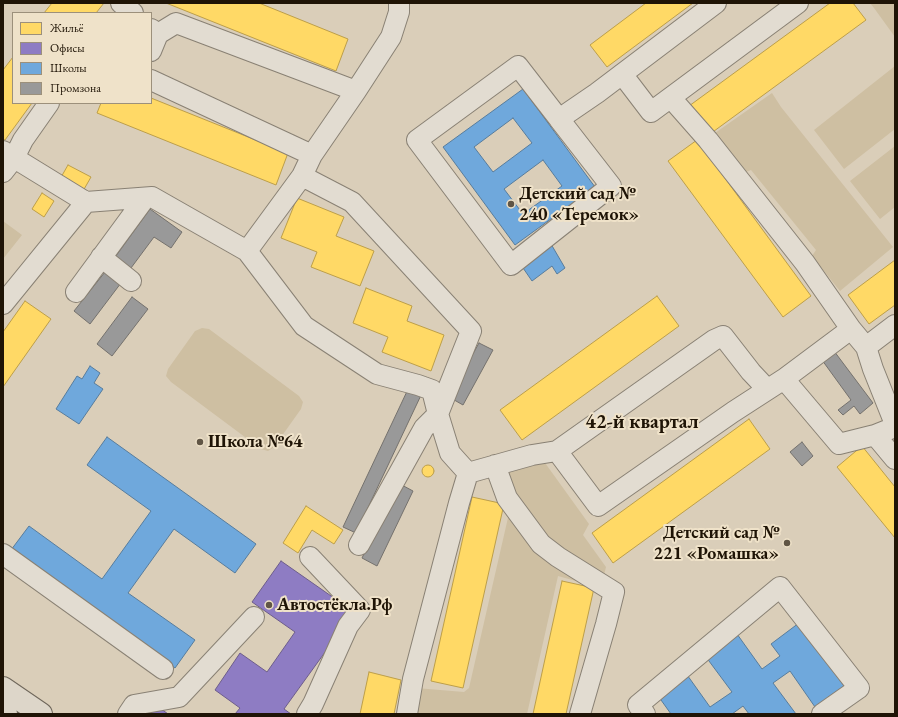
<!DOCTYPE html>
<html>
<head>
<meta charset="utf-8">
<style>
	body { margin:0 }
	#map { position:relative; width:898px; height:717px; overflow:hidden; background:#daceb9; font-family:"EB Garamond",serif }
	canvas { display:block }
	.frame { position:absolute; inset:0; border:4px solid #1f1406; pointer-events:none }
	.legend { position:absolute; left:12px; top:12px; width:140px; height:92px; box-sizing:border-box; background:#efe2c9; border:1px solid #9c907b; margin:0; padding:5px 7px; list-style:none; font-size:12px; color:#1f1406 }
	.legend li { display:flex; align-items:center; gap:8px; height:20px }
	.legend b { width:20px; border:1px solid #9c907b }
</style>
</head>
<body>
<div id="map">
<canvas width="898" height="717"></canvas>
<div class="frame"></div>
<ul class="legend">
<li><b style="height:11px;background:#ffd966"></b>Жильё</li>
<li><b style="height:11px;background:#8e7cc3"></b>Офисы</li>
<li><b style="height:11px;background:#6fa8dc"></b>Школы</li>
<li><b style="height:11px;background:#999"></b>Промзона</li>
</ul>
</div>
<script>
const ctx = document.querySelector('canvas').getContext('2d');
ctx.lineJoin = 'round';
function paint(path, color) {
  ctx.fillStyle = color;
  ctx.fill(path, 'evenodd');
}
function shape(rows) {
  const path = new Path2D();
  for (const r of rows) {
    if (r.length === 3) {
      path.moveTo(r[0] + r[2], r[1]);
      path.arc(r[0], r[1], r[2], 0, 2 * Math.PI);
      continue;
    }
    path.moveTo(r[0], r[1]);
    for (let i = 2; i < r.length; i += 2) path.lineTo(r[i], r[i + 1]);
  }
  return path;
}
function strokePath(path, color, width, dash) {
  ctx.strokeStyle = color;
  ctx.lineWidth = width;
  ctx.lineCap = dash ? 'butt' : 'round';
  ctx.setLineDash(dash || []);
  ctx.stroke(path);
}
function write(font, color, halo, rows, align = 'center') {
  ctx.font = font + ' "EB Garamond",serif';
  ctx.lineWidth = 4;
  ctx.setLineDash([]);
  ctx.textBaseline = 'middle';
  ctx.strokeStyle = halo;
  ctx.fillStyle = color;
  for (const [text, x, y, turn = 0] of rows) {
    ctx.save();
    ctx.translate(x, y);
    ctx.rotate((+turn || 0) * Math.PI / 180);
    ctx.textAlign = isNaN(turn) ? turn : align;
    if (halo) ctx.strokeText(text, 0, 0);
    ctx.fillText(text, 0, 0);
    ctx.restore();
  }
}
paint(shape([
	[870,3,895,3,895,37,874,8],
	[895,66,895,129,844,169,814,130],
	[772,93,781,107,893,247,840,291,812,256,816,250,751,170,746,172,715,133],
	[895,146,895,207,880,219,850,181],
	[3,221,22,235,3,259],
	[202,328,209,329,299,396,303,402,301,409,274,447,268,451,261,449,171,382,166,376,168,369,195,331],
	[535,449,589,524,583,535,606,567,601,588,558,576,527,714,411,714,416,688,464,692,469,688,510,509,490,477]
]), '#cebfa2');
const homes = shape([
	[52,3,104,3,96,13,44,13,52,3],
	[166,3,259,3,348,39,336,71,166,3],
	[646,3,693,3,607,67,590,45,646,3],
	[830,3,853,3,866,20,710,134,689,106,830,3],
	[13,57,13,103,32,103,5,140,3,139,3,70,13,57],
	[151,98,288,153,276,185,97,113,101,103,151,103,151,98],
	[697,140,811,296,783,317,668,161,697,140],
	[68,165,91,177,83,191,60,179,68,165],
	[42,193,54,201,44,217,32,209,42,193],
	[297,198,344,217,336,236,374,251,360,286,311,267,317,252,281,238,297,198],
	[895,260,895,305,869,324,848,295,895,260],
	[366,288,412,306,407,321,444,335,431,371,382,352,388,337,353,323,366,288],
	[657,296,679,326,522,440,500,410,657,296],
	[25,301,51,319,3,387,3,332,25,301],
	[749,419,770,449,613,563,592,533,749,419],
	[862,446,895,487,895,538,837,467,862,446],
	[428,471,6],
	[472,497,504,504,463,688,431,681,472,497],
	[306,506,343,530,334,544,312,530,298,553,283,543,306,506],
	[562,581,594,588,566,714,533,714,562,581],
	[369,672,401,680,394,714,360,714,369,672]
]);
paint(homes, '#ffd966');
strokePath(homes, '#bc9e49', 1);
const offices = shape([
	[281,561,354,612,284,709,291,714,235,714,240,708,215,690,240,653,267,672,295,632,252,602,281,561],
	[156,705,168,714,150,714,156,705]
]);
paint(offices, '#8e7cc3');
strokePath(offices, '#6d5d8a', 1);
const schools = shape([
	[523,89,595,187,515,245,443,147,523,89],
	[513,118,532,143,493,172,474,147,513,118],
	[543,160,562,186,523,214,504,189,543,160],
	[551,244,565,268,557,274,552,266,532,281,521,265,551,244],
	[90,366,100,373,94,383,103,389,79,424,56,409,77,376,82,379,90,366],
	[107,437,256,544,235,573,174,529,128,593,195,640,175,668,11,550,29,526,102,579,151,511,87,465,107,437],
	[799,623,844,686,815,707,790,671,773,683,796,714,749,714,743,706,732,714,671,714,656,693,685,672,710,707,732,692,706,657,737,634,762,669,780,656,771,644,799,623]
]);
paint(schools, '#6fa8dc');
strokePath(schools, '#577c9c', 1);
const industry = shape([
	[150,209,182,232,171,248,154,237,128,272,113,260,150,209],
	[109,267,124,279,90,324,74,311,109,267],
	[132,297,148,309,112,356,97,344,132,297],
	[479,343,493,350,463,405,449,397,479,343],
	[834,351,873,403,860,414,854,406,843,415,838,410,851,400,822,360,834,351],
	[410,385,423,391,356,533,343,527,410,385],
	[802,442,813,456,802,466,790,452,802,442],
	[398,483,413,491,377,566,362,558,398,483]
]);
paint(industry, '#999');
strokePath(industry, '#74716d', 1);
const minor = shape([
	[121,3,133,13],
	[151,29,158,34,176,23,356,91],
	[151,51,158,34],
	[622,74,651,112,798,3],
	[151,80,312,155],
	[671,98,708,140,805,263,851,329,866,347,873,369,895,424],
	[559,119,611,186,511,265,417,140,518,66,559,119,597,93,716,3],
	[3,151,86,202,152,197,247,251,304,326,377,374,418,385,432,390,438,414,450,453,468,473],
	[3,172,14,158,23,140,49,103],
	[302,176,352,202,471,331,438,414,424,428,359,545],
	[247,251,302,176,312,155,356,91,391,37,399,12,399,3],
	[101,257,131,281],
	[76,292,145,198],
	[3,304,86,202],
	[866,347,895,325],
	[784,379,851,329],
	[875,435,895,459],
	[557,451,598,506,733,412,784,379,839,444,875,435,895,427],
	[495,465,507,498,541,544,558,557,614,592,606,624,580,714],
	[468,473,532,455,557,451,714,340,723,336,751,372,767,389],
	[3,554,163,669],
	[128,714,134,705,179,697,254,617],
	[307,714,313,704,348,626,360,610,310,557],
	[407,714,413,679,459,503,468,473],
	[645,714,638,705,780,587,859,688,822,714]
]);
const major = shape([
	[3,688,41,714],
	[3,712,6,714]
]);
strokePath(minor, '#898174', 22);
strokePath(major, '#6f675b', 24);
strokePath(minor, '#e2dcd1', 20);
strokePath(major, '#ddd6c9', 22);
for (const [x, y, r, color] of [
	[511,204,4,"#605545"],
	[200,442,4,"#605545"],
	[787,543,4,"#605545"],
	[269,605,4,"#605545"]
]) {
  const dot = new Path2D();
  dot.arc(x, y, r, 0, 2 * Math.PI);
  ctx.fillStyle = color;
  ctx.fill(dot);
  strokePath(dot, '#efe2c9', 1.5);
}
write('bold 18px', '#1f1406', '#efe2c9', [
	["Детский сад №",519,194],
	["240 «Теремок»",519,215],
	["Школа №64",208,442],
	["Детский сад №",779,533,"right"],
	["221 «Ромашка»",779,554,"right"],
	["Автостёкла.Рф",277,605]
], 'left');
write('bold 20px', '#1f1406', '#efe2c9', [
	["42-й квартал",642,423]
]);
</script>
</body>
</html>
